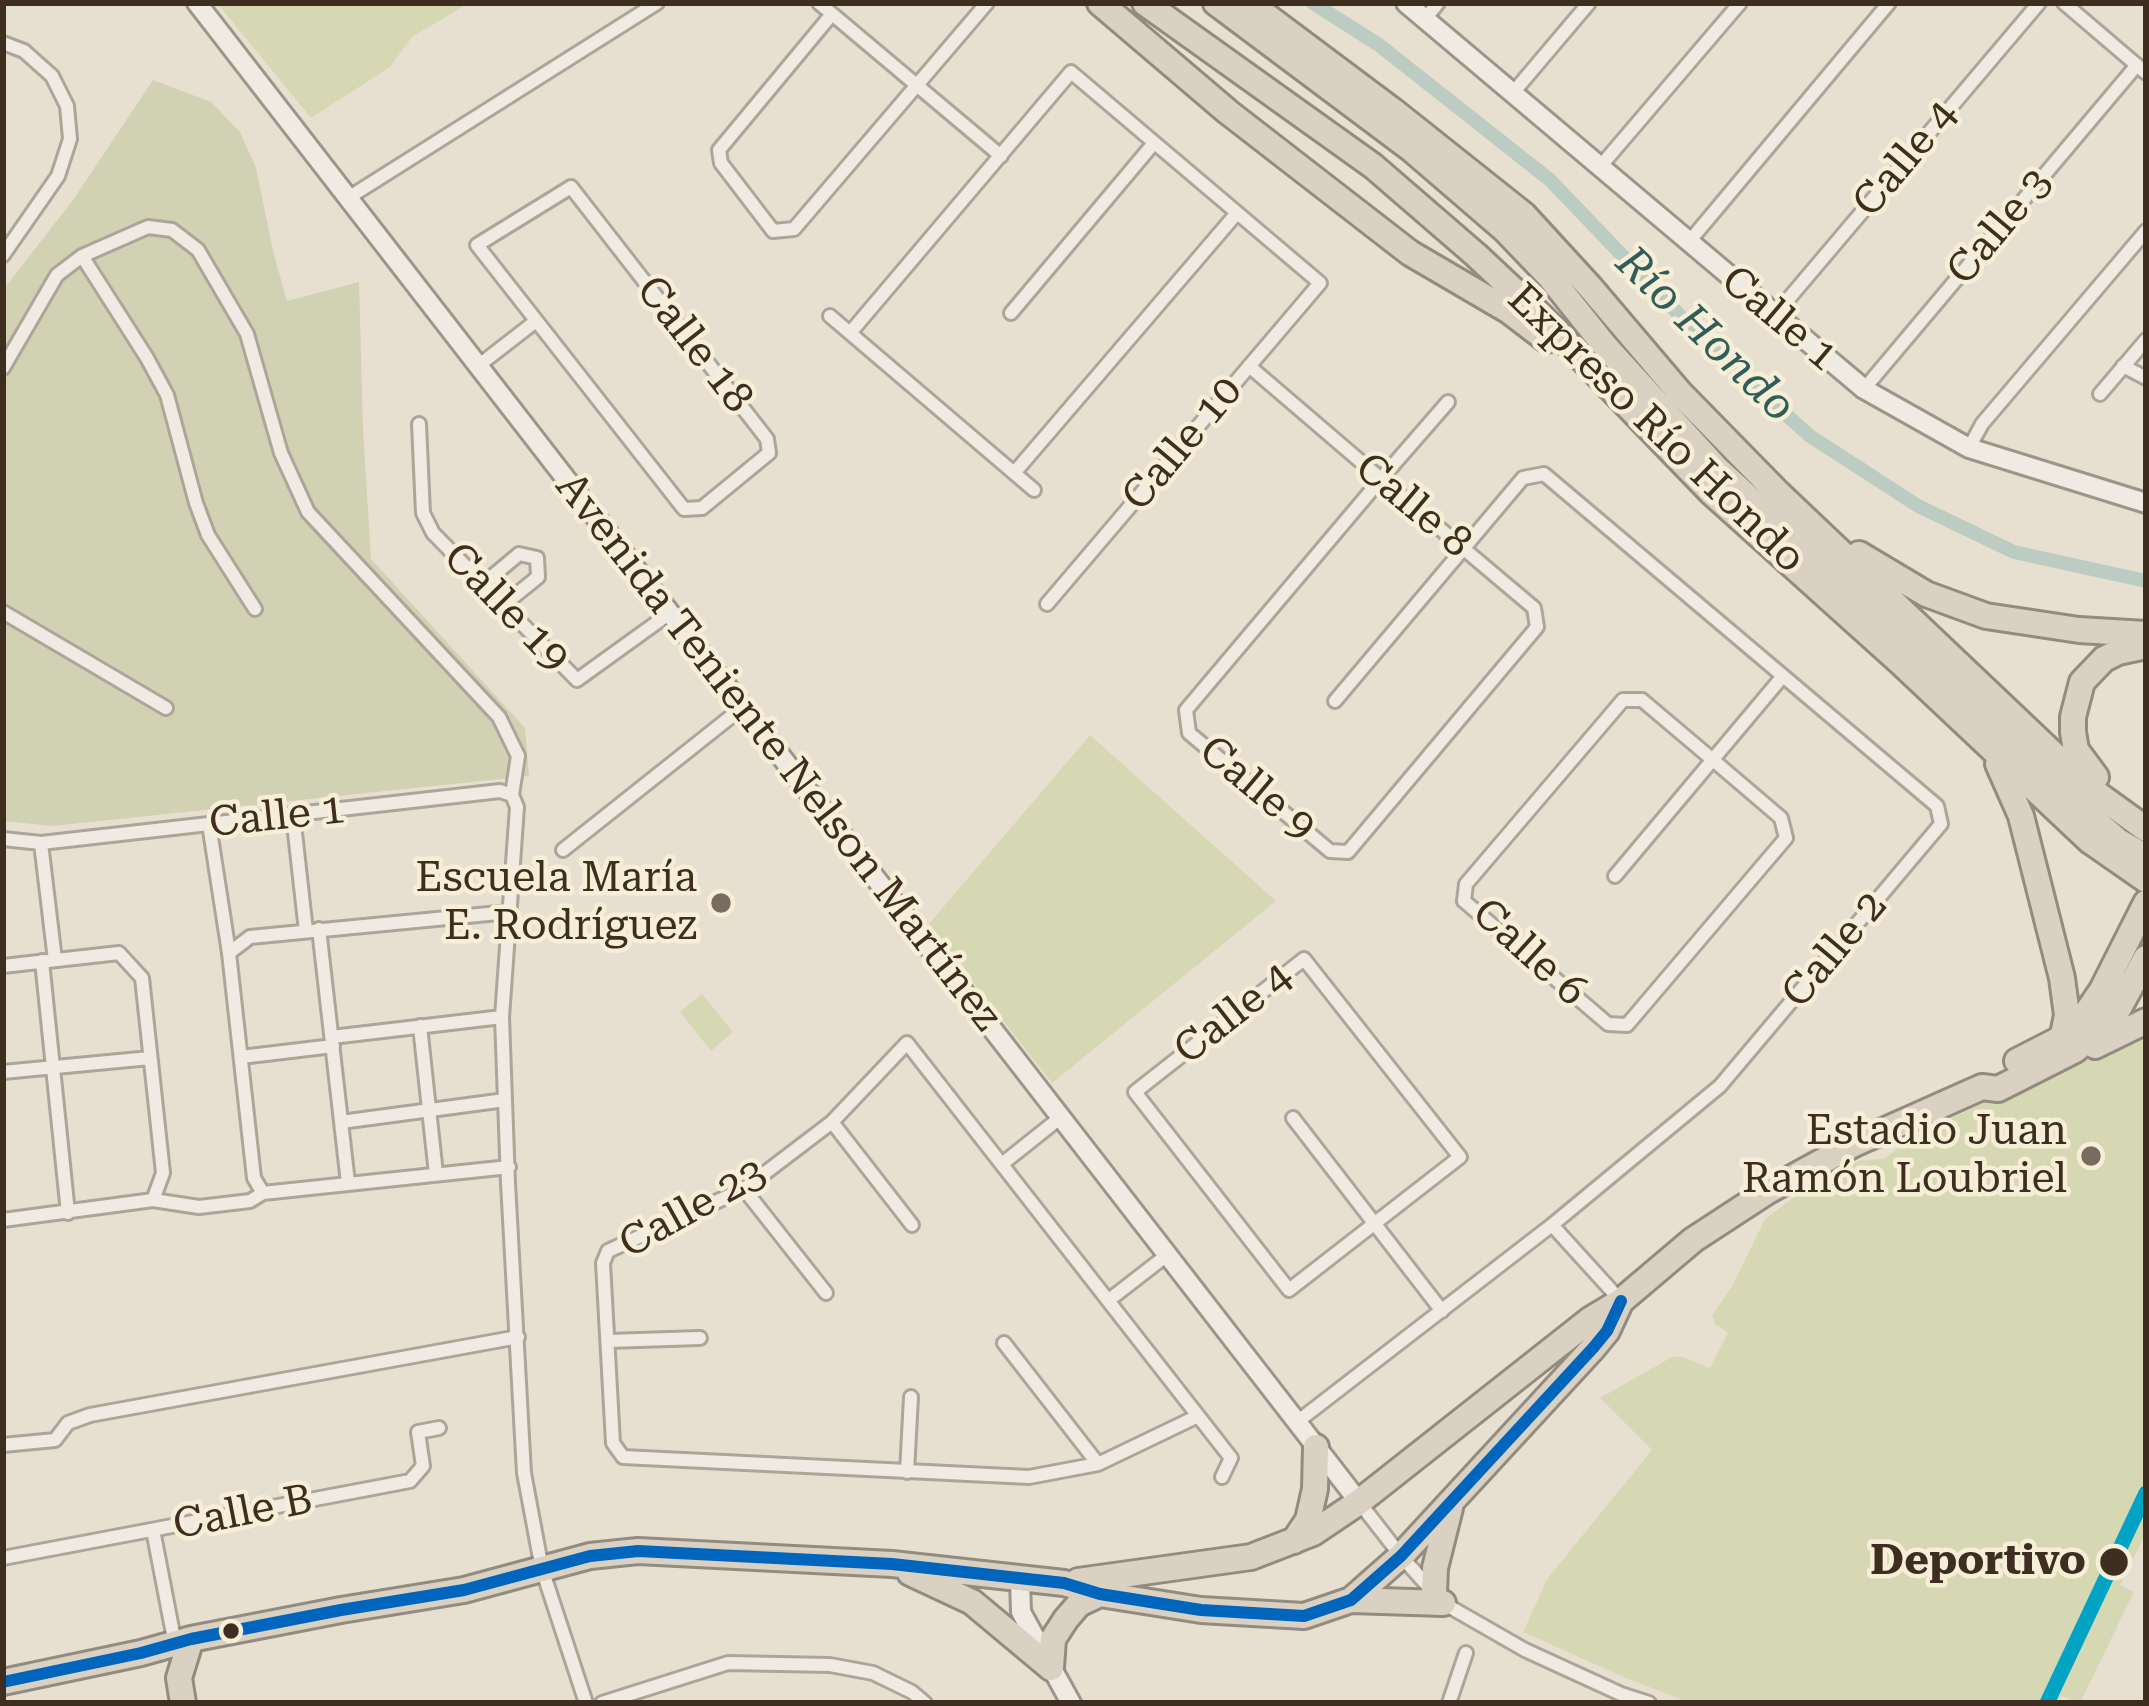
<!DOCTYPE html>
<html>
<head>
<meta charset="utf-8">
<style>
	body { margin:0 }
	#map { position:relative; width:2149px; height:1706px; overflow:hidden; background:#e7e0d1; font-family:"Roboto Serif",serif }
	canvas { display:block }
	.frame { position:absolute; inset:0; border:6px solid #3d2e20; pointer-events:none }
</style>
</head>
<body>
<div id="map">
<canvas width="2149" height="1706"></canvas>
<div class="frame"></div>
</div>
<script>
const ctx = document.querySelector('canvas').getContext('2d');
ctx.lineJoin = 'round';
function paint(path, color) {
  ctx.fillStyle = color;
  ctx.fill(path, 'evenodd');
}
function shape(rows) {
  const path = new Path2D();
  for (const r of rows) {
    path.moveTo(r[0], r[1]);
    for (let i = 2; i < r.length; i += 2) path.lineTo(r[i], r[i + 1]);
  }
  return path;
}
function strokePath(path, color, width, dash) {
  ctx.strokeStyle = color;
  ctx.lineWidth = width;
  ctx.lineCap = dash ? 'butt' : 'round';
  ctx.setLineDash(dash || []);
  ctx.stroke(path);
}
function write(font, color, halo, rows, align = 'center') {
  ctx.font = font + ' "Roboto Serif",serif';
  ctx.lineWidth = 9;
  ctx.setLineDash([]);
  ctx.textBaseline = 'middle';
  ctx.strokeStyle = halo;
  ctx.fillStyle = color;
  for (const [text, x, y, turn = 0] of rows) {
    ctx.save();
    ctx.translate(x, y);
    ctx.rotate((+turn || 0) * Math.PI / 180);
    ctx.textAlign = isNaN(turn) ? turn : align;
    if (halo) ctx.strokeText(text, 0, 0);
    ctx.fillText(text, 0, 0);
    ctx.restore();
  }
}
paint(shape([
	[217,3,469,3,412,37,390,67,311,118],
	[1090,735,1276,901,1052,1083,928,925],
	[702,994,733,1032,711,1051,680,1012],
	[2146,1030,2146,1532,2120,1585,2134,1592,2080,1703,2061,1696,2057,1703,1690,1703,1621,1676,1523,1632,1548,1578,1652,1450,1600,1398,1672,1357,1683,1357,1710,1368,1728,1333,1715,1324,1712,1315,1731,1288,1765,1219,1805,1189,1827,1176,1861,1160,1884,1159,1900,1147,1905,1139]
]), '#d6d7b3');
paint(shape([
	[153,80,211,102,240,132,256,168,274,255,287,301,359,282,363,429,371,559,525,728,529,776,52,826,3,821,3,290,73,200]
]), '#d1d1b3');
strokePath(shape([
	[1313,3,1379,45,1550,180,1709,346,1810,436,1918,506,2014,552,2146,581]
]), '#bcccc2', 14);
const street = shape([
	[819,3,1001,156],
	[2064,3,2146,73],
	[832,14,719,150,721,163,773,231,794,229,987,3],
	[1425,19,1438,3],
	[3,43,24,51,52,76,67,106,70,139,58,176,3,255],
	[1512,94,1589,3],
	[1599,168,1740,3],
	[571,187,767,439,769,453,702,508,684,509,477,245,571,187],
	[348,198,657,3],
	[1688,243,1889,3],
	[82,256,147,358,167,395,196,503,208,535,255,609],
	[1011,313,1154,143],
	[830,316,1034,490],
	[1774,316,2039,3],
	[850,333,1071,72,1320,283,1047,604],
	[478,366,536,321],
	[1249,366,1381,479,1534,608,1537,627,1348,852,1330,851,1189,733,1186,710,1381,479,1448,402],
	[2123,366,2146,378],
	[3,368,57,275,82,256,148,227,172,230,198,250,247,334,281,453,308,512,499,717,518,756,512,795,517,807,502,1017,508,1183,524,1473,542,1569,586,1703],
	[1864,389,2137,65],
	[2100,394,2146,340],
	[419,424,423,513,433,533,577,680,670,613],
	[1969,448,1982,424,2146,231],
	[1015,472,1237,213],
	[482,585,519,554,537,558,538,577,502,606],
	[3,612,166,708],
	[1623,700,1642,700,1713,760,1781,818,1786,838,1627,1025,1608,1024,1464,901,1466,884,1623,700],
	[293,815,306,931],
	[209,824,229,953,254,1178,263,1193],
	[3,839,41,843,500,791,512,795],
	[41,843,55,960],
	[563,850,743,707],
	[1615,876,1783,676],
	[319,929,348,1183],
	[229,953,250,937,509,912],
	[1304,959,1460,1157,1289,1290,1135,1092,1304,959],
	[42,961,68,1213],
	[3,966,119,953,142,978,163,1173,153,1200],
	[420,1026,436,1174],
	[332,1037,502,1017],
	[241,1057,333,1046],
	[3,1072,150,1058],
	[1293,1118,1442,1311],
	[341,1122,505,1100],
	[832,1122,912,1225],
	[1002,1164,1061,1117],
	[744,1189,826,1293],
	[3,1220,153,1200,199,1207,250,1201,263,1193,509,1167],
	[1552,1225,1621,1301],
	[1109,1300,1167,1255],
	[608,1341,700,1338],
	[1004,1343,1098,1464],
	[1198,1416,1098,1464,1029,1477,623,1457,613,1443,603,1263,608,1251,744,1189,832,1122,907,1043,1231,1458,1222,1477],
	[1297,1422,1552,1225,1720,1086,1941,824,1937,806,1544,474,1523,478,1335,701],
	[3,1445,55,1440,68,1423,90,1415,518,1337],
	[907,1472,911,1397],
	[1359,1502,1401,1556,1443,1603,1525,1650,1621,1694,1649,1703],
	[153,1530,175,1644],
	[3,1558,410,1481,423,1466,418,1432,439,1428],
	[602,1703,728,1663,830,1665,873,1673,912,1692,925,1703],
	[1449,1703,1466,1653]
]);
const secondary = shape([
	[197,3,1359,1502],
	[1406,3,1864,389,1969,448,2146,503],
	[1020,1579,1021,1612,1071,1703]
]);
const highway = shape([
	[1100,3,1228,112,1410,253,1509,311,1547,340],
	[1145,3,1373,166,1476,255,1540,315,1711,492,1900,662,2090,841,2146,880],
	[1216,3,1411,149,1505,230,1550,277,1605,346,1718,470,1928,661,2077,806,2118,841,2146,857],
	[1249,3,1392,110,1524,215,1590,287,1680,393,1778,493,2089,788,2146,829],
	[1859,554,1926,594,1986,616,2079,630,2146,634],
	[1998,764,2021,816,2062,978,2067,1015,2063,1035],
	[2096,777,2076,750,2073,732,2073,717,2082,682,2104,659,2118,652,2146,646],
	[2095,1046,2146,1021],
	[2017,1061,2058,1040,2087,1012,2102,990,2146,903],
	[1294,1541,1308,1520,1315,1489,1316,1447],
	[910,1573,972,1602,1051,1668],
	[1078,1581,1251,1557,1313,1533,1359,1502,1591,1319,1621,1301,1693,1240,1768,1191,1854,1144,1982,1087,1998,1089,2075,1050,2102,1027,2119,1008,2146,958],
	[1434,1593,1435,1568,1450,1508],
	[1351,1600,1443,1603],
	[1051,1668,1053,1639,1066,1619,1079,1604,1100,1594],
	[3,1682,141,1653,191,1639,341,1610,464,1590,590,1556,638,1551,892,1564,1064,1583,1100,1594,1201,1610,1304,1616,1351,1600,1401,1556,1593,1348,1607,1331,1621,1301],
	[183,1703,179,1678,191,1639]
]);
strokePath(street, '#ada599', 18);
strokePath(secondary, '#9c958a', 24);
strokePath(highway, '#928b80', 30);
strokePath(street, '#efebe3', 12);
strokePath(secondary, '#efebe3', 18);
strokePath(highway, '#dad1c2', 24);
strokePath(shape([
	[3,1682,141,1653,191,1639,341,1610,464,1590,590,1556,638,1551,892,1564,1064,1583,1100,1594,1201,1610,1304,1616,1351,1600,1401,1556,1593,1348,1607,1331,1621,1301]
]), '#0065bd', 12);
strokePath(shape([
	[2047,1703,2146,1493]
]), '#03a3c5', 15);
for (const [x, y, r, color] of [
	[721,903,12,"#786c5e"],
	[2091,1156,12,"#786c5e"],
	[2114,1562,16,"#3d2e20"],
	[231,1631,10,"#3d2e20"]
]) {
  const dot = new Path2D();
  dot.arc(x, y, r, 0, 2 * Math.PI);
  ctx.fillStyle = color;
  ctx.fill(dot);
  strokePath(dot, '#f7eed8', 4.5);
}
write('42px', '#3d2e20', '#f7eed8', [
	["Calle 4",1906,159,-50],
	["Calle 3",2000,227,-50],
	["Calle 1",1779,319,40],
	["Calle 18",694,345,52],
	["Expreso Río Hondo",1656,429,44],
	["Calle 10",1183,444,-50],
	["Calle 8",1413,506,40],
	["Calle 19",506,608,46],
	["Avenida Teniente Nelson Martínez",778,752,52],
	["Calle 9",1257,789,40],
	["Calle 1",277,817,-6],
	["Calle 2",1835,950,-50],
	["Calle 6",1529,953,42],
	["Calle 4",1234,1014,-38],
	["Calle 23",693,1209,-29],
	["Calle B",243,1513,-11]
]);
write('42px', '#3d2e20', '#f7eed8', [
	["Escuela María",697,879],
	["E. Rodríguez",697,927],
	["Estadio Juan",2067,1132],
	["Ramón Loubriel",2067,1180]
], 'right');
write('bold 42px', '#3d2e20', '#f7eed8', [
	["Deportivo",2086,1562]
], 'right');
write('italic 45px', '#2f5d5a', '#f7eed8', [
	["Río Hondo",1705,335,44]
]);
</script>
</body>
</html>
